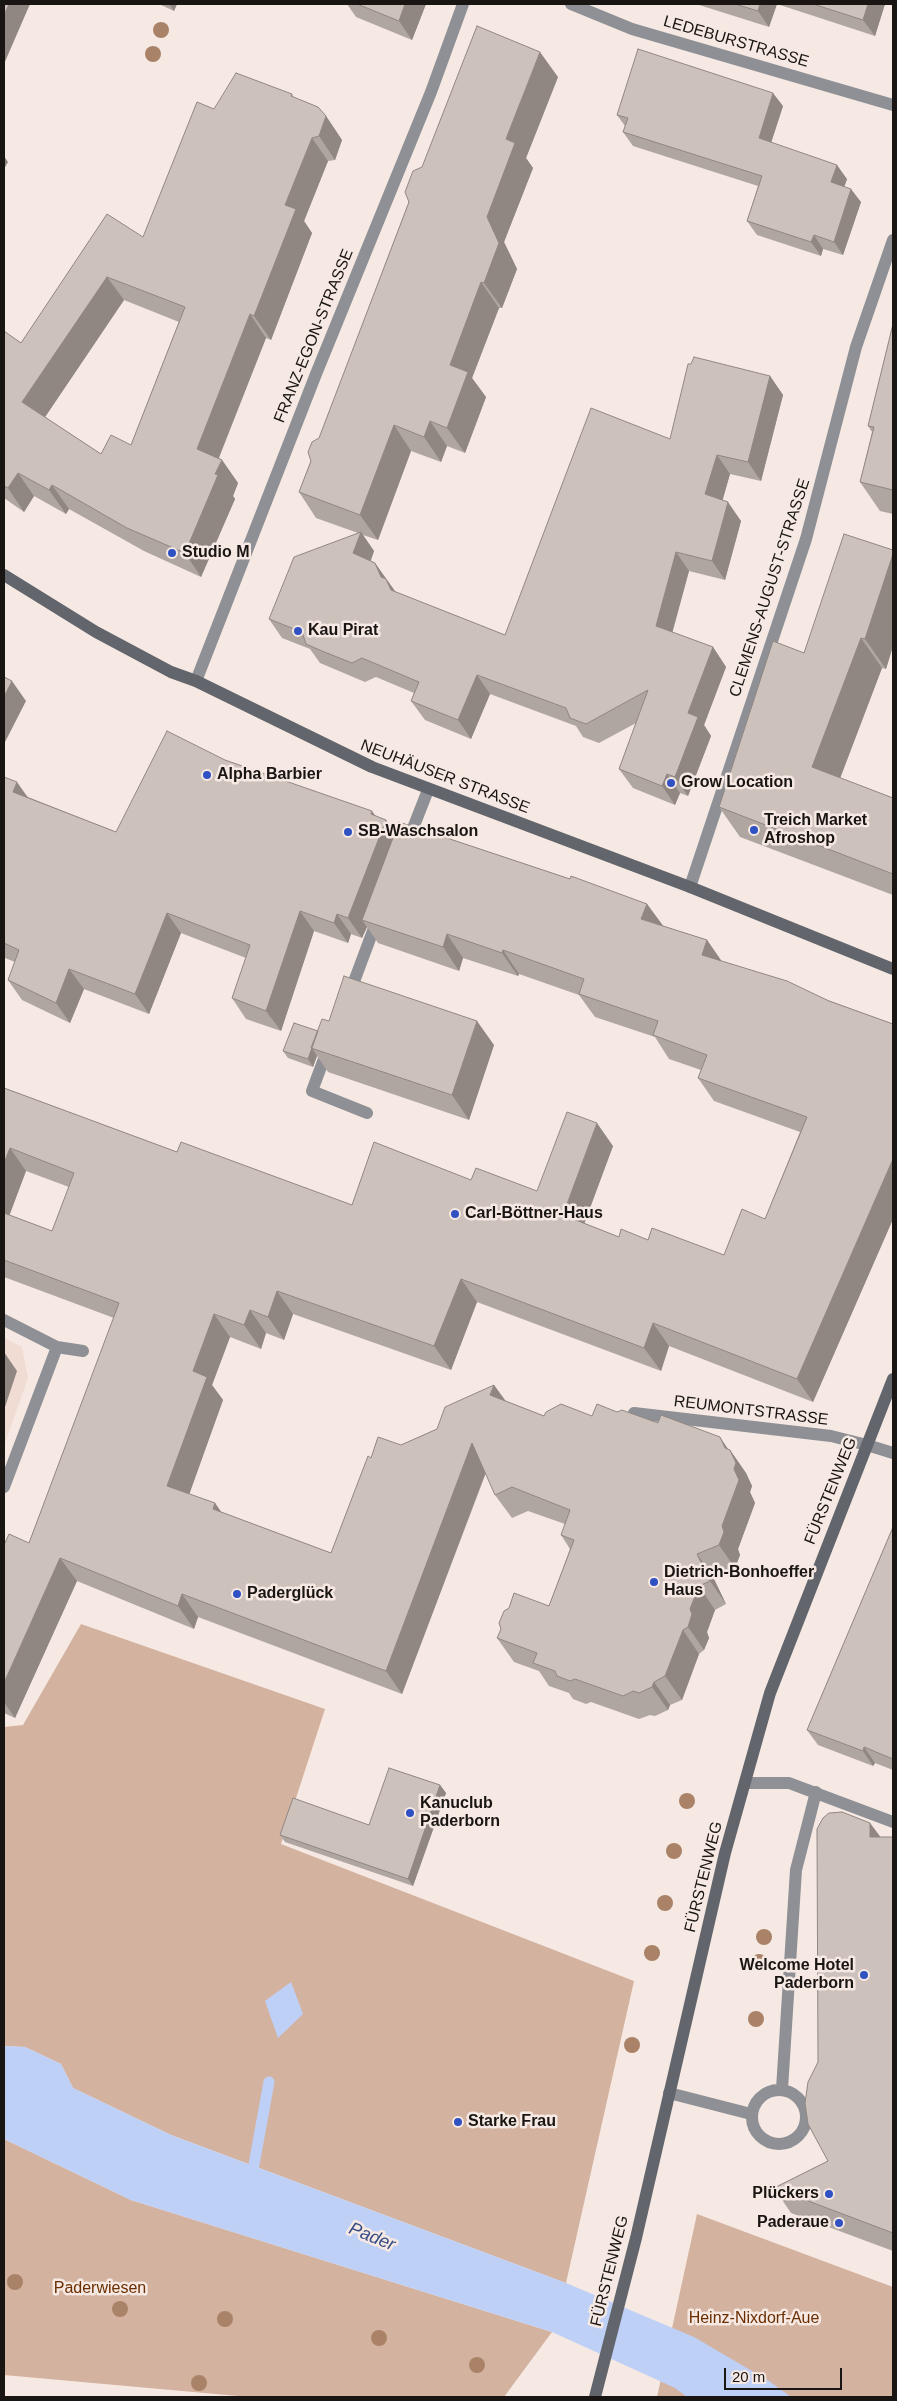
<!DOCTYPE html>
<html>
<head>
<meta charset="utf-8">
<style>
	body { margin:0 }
	#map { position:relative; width:897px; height:2401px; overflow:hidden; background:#f6e9e3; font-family:Arial,sans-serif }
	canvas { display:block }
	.frame { position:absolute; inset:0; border:5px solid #191512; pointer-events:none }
	.scale { position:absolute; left:724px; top:2368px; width:118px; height:22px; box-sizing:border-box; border:2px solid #191512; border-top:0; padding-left:6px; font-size:15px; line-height:18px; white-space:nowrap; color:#191512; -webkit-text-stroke:4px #f6e9e3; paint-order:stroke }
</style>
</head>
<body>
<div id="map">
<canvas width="897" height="2401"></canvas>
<div class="frame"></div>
<div class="scale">20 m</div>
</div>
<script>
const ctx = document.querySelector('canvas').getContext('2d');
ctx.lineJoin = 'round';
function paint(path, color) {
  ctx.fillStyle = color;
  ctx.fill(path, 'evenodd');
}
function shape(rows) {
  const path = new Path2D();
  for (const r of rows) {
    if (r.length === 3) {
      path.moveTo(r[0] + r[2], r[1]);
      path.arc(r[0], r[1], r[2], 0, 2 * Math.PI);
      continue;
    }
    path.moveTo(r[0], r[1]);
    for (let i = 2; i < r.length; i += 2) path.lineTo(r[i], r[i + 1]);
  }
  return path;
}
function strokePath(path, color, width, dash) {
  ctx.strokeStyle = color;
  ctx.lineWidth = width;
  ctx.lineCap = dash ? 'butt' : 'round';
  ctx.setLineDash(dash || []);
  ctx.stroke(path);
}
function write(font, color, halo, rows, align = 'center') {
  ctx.font = font + ' Arial,sans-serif';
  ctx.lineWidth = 5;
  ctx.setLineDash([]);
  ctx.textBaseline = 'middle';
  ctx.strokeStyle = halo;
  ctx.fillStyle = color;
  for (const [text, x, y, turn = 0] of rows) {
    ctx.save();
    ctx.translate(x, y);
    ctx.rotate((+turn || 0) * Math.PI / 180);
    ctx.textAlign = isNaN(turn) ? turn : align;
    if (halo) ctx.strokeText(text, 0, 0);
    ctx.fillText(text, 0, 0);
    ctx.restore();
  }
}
paint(shape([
	[4,1338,22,1347,28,1378,4,1446]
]), '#f0dcd2');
paint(shape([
	[81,1624,325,1709,281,1844,634,1981,566,2283,171,2135,73,2088,61,2064,25,2047,4,2046,4,1727,23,1725],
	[4,2139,131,2200,552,2332,504,2397,249,2397,4,2375],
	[697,2214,893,2287,893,2397,657,2397]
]), '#d4b2a0');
paint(shape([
	[291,1982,303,2014,278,2038,265,2001],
	[4,2046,25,2047,61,2064,73,2088,171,2135,566,2283,694,2337,769,2381,791,2397,687,2397,675,2388,552,2332,131,2200,4,2139]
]), '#bfd0f7');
strokePath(shape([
	[251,2181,269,2082]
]), '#bfd0f7', 11);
strokePath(shape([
	[408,841,428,790],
	[349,995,377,920],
	[328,1048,312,1091,367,1113],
	[4,1320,57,1347,83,1351],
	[634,1413,831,1436,867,1445],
	[4,1487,57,1347],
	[782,2089,796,1870,816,1792],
	[779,2117,27],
	[669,2093,751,2114]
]), '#8e9095', 12);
strokePath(shape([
	[571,4,632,29,893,105],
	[196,681,316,374,431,92,463,4],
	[690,887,806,539,856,347,893,240],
	[867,1445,893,1453],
	[746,1783,789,1783,893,1822]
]), '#8e9095', 12);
strokePath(shape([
	[4,575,96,632,171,672,196,681,372,767,690,887,893,969],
	[595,2397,636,2238,725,1853,770,1693,893,1379]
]), '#62656c', 12);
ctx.fillStyle = '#aa8267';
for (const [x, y] of [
	[161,30],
	[153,54],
	[687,1801],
	[674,1851],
	[665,1903],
	[764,1937],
	[652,1953],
	[759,1962],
	[756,2019],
	[632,2045],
	[15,2282],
	[120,2309],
	[225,2319],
	[379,2338],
	[477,2365],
	[199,2383]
]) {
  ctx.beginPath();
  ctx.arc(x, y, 8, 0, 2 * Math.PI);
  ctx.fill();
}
paint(shape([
	[159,4,177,4,174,11],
	[347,4,426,4,412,40,356,17],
	[696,4,885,4,875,36,777,4,769,27],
	[558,77,526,158,533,168,504,242,517,269,502,308,499,308,472,378,486,397,465,453,447,446,441,462,411,451,378,540,363,535,374,551,371,561,375,563,395,592,505,635,670,439,770,376,783,395,761,481,730,474,722,500,741,521,725,580,689,571,672,632,713,647,726,667,704,725,711,736,688,796,680,793,675,805,633,788,619,769,636,723,599,743,583,737,576,726,490,694,471,739,425,720,411,701,414,693,376,677,365,682,320,663,310,649,282,638,269,619,358,533,316,518,299,492,422,167],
	[292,94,294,98,326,116,342,140,335,160,328,161,304,221,312,233,271,340,266,338,219,458,222,460,238,483,233,496,235,499,201,577,144,551,69,509,66,514,34,496,24,512,4,498,4,331,21,343,143,237,214,109],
	[124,300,179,322,131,445,101,454,45,417],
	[783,106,771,143,847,179,844,187,861,202,843,255,823,249,821,256,757,235,747,221,758,186,633,146,623,132,625,126,617,115],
	[893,324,893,514,880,511,860,482,872,432,868,426],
	[893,550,893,646,886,669,882,668,840,778,893,798,893,895,740,837,719,807,804,653],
	[225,760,386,820,395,833,570,879,647,904,663,926,707,940,721,961,893,1024,893,1219,813,1402,669,1346,661,1371,477,1302,451,1370,293,1314,284,1340,266,1333,261,1349,230,1337,212,1385,223,1400,189,1494,215,1503,221,1512,331,1553,371,1458,437,1429,494,1385,506,1401,544,1416,592,1416,617,1412,730,1450,746,1473,752,1486,750,1492,755,1503,738,1549,740,1555,735,1568,713,1577,726,1604,715,1610,707,1632,709,1638,704,1650,699,1654,682,1700,670,1705,668,1710,655,1716,650,1715,639,1719,591,1702,586,1704,573,1699,569,1693,549,1686,539,1671,514,1662,497,1638,549,1606,570,1549,561,1535,565,1524,528,1511,512,1518,495,1495,486,1473,402,1694,198,1617,194,1629,77,1581,15,1718,4,1713,4,1545,29,1543,114,1318,4,1277,4,1088,177,1152,352,1205,471,1180,537,1191,613,1146,584,1223,619,1237,648,1240,724,1255,765,1219,800,1132,714,1101,698,1078,701,1070,669,1059,655,1037,595,1017,579,995,519,974,518,976,463,958,459,971,378,943,367,927,362,938,351,934,348,943,314,931,281,1031,246,1019,232,998,246,958,181,933,149,1014,84,989,70,1023,22,1000,8,980,15,962,5,958,4,960,4,777,28,797,116,832],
	[26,1171,69,1187,52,1231,9,1215],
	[329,1021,494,1045,469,1120,328,1072,317,1056,313,1067,288,1058,283,1051,318,1031],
	[893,1527,893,1770,875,1763,873,1766,818,1745,807,1730],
	[440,1785,446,1793,413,1886,285,1842,280,1835,369,1825],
	[870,1823,880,1837,893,1837,893,2251,791,2213,774,2188,828,2161,818,2062]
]), '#b0a6a1');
paint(shape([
	[9,4,30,4,4,64,4,15],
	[169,4,177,4,174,11],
	[405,4,426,4,412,40,399,21],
	[760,4,777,4,769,27,758,11],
	[868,4,885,4,875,36,863,20],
	[540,52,558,77,526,158,533,168,504,242,517,269,502,308,484,283,487,217,506,139],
	[773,93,783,106,768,152,759,138],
	[326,116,342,140,335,160,319,136],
	[312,138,328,161,304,221,312,233,271,340,254,316,285,205],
	[4,156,8,162,4,169],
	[837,165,847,179,841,196,831,182],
	[851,189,861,202,843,255,834,242],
	[814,235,823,249,821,256,811,242],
	[107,277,124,300,39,426,22,402],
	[481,282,499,308,472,378,486,397,465,453,447,428,450,365],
	[250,314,266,338,213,472,197,449],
	[770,376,783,395,761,481,748,462],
	[430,421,447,446,441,462,424,437],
	[394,425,411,451,378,540,360,515],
	[717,455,730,474,719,513,705,494],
	[222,460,238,483,233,496,235,499,201,577,185,553,215,474],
	[18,473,34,496,24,512,8,488],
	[52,485,69,509,66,514,49,490],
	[728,502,741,521,725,580,712,561],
	[361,532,374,551,366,572,353,553],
	[676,552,689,571,669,645,656,626],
	[893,554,893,646,886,669,865,639],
	[375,563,400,598,404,610,381,577],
	[861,638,882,668,833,797,812,767],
	[713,647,726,667,704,725,711,736,688,796,675,777,688,713],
	[4,675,10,684,12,681,26,701,4,744],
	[477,675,490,694,471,739,458,720],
	[667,774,680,793,675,805,662,786],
	[17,782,31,802,13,792],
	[372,811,383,827,386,820,400,840,362,920,367,927,362,938,348,918],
	[647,904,664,927,641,919],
	[300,911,314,931,281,1031,266,1011],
	[167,913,181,933,149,1014,135,994],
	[337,914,351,934,348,943,334,923],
	[447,934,463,958,459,971,443,947],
	[707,940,723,963,702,955],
	[503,950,519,974,518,976,502,953],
	[69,969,84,989,70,1023,56,1003],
	[477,1021,494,1045,469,1120,452,1095],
	[312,1048,317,1056,313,1067,308,1059],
	[597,1123,613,1146,579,1238,563,1215],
	[10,1148,26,1171,4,1230,4,1163],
	[893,1159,893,1219,813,1402,797,1379],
	[461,1279,477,1302,451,1370,434,1346],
	[277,1291,293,1314,284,1340,268,1317],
	[250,1310,266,1333,261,1349,244,1325],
	[214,1314,230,1337,212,1385,223,1400,184,1509,167,1486,193,1371],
	[653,1323,669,1346,661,1371,644,1348],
	[4,1352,17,1371,4,1410],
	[494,1385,510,1408,490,1395],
	[720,1437,732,1455,730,1450,746,1473,752,1486,750,1492,755,1503,738,1549,740,1555,735,1568,719,1545,722,1526,734,1469],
	[472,1443,488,1466,402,1694,386,1671],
	[215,1503,231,1526,213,1509],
	[697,1554,713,1577,726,1604,710,1581],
	[60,1558,77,1581,15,1718,4,1702,4,1683],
	[699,1586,715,1610,707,1632,709,1638,704,1650,688,1627,690,1609],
	[182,1594,198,1617,194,1629,178,1606],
	[683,1630,699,1654,682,1700,665,1676],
	[654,1682,670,1705,668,1710,652,1687],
	[864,1747,875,1763,873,1766,863,1751],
	[440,1785,446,1793,413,1886,408,1879],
	[870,1823,888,1847,870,1837]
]), '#908783');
const building = shape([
	[4,4,9,4,4,15,4,4],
	[357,4,405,4,399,21,357,4],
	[735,4,760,4,758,11,735,4],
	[813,4,868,4,863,20,813,4],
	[477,26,540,52,506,139,515,143,487,217,499,243,484,283,481,282,450,365,468,372,447,428,430,421,424,437,394,425,360,515,299,492,311,461,308,452,312,442,319,438,409,202,405,192,413,171,422,167,477,26],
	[638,49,773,93,759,138,837,165,831,182,851,189,834,242,814,235,811,242,747,221,762,176,623,132,628,118,617,115,638,49],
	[236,73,292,94,291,96,318,107,326,116,319,136,312,138,285,205,296,209,254,316,250,314,197,449,222,460,215,474,218,475,185,553,127,528,52,485,49,490,18,473,8,488,4,486,4,331,21,343,107,214,143,237,197,102,214,109,236,73],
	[107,277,185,307,131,445,111,435,101,454,22,402,107,277],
	[893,324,893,490,860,482,874,427,868,426,893,324],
	[694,357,770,376,748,462,717,455,705,494,728,502,712,561,676,552,656,626,713,647,688,713,698,717,675,777,667,774,662,786,619,769,648,690,586,724,570,718,566,708,477,675,458,720,411,701,419,682,362,658,352,663,322,651,306,644,302,632,269,619,294,557,361,532,353,553,375,563,381,577,386,579,391,590,505,635,591,408,670,439,688,364,691,364,694,357],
	[844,534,893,550,893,554,865,639,861,638,812,767,893,798,893,874,719,807,773,641,804,653,844,534],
	[4,677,12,681,4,697,4,677],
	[167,731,225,760,372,811,371,814,386,820,348,918,337,914,334,923,300,911,266,1011,232,998,250,945,167,913,135,994,69,969,56,1003,8,980,19,950,4,943,4,777,17,782,13,792,116,832,167,731],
	[399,822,570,879,571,876,647,904,641,919,707,940,702,955,787,981,829,1001,893,1024,893,1159,797,1379,653,1323,644,1348,461,1279,434,1346,277,1291,268,1317,250,1310,244,1325,214,1314,193,1371,207,1377,167,1486,215,1503,213,1509,331,1553,368,1456,371,1458,378,1437,401,1445,437,1429,445,1407,494,1385,490,1395,544,1416,546,1412,561,1404,592,1416,597,1404,617,1412,622,1410,658,1423,661,1415,720,1437,725,1448,730,1450,736,1463,734,1469,739,1480,722,1526,724,1532,719,1545,697,1554,710,1581,699,1586,690,1609,692,1614,688,1627,683,1630,665,1676,654,1682,652,1687,639,1693,633,1691,623,1696,575,1679,570,1681,557,1676,555,1671,533,1663,537,1653,497,1638,501,1629,499,1623,504,1611,509,1608,514,1593,549,1606,574,1540,561,1535,570,1510,512,1487,495,1495,472,1443,386,1671,182,1594,178,1606,60,1558,4,1683,4,1545,9,1534,29,1543,119,1303,4,1260,4,1213,52,1231,74,1173,10,1148,4,1163,4,1088,177,1152,181,1142,352,1205,374,1142,471,1180,476,1168,537,1191,567,1112,597,1123,563,1215,619,1237,621,1229,648,1240,652,1228,724,1255,742,1209,765,1219,807,1117,698,1078,707,1055,653,1035,658,1021,579,994,584,979,503,950,502,953,447,934,443,947,362,920,399,822],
	[344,976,477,1021,452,1095,311,1048,322,1019,329,1021,344,976],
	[294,1023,318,1031,308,1059,283,1051,294,1023],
	[893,1527,893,1759,864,1747,863,1751,807,1730,893,1527],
	[389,1768,440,1785,408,1879,280,1835,293,1798,369,1825,389,1768],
	[842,1812,870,1823,870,1837,893,1837,893,2233,774,2188,828,2161,808,2124,805,2103,808,2082,818,2062,817,1829,823,1818,829,1813,842,1812]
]);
paint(building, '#cdc1bb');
strokePath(building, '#908783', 1);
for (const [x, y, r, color] of [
	[172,553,5,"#2f51c1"],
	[298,631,5,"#2f51c1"],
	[207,775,5,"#2f51c1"],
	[671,783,5,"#2f51c1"],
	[754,830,5,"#2f51c1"],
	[348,832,5,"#2f51c1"],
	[455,1214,5,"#2f51c1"],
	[654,1582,5,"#2f51c1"],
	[237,1594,5,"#2f51c1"],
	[410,1813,5,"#2f51c1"],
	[864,1975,5,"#2f51c1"],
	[458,2122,5,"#2f51c1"],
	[829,2194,5,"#2f51c1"],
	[839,2223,5,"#2f51c1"]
]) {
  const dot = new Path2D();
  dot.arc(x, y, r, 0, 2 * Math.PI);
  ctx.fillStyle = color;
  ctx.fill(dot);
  strokePath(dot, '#f6e9e3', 2);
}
write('16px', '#191512', '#f6e9e3', [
	["LEDEBURSTRASSE",736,42,16],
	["FRANZ-EGON-STRASSE",314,336,-68],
	["CLEMENS-AUGUST-STRASSE",770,588,-72],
	["NEUHÄUSER STRASSE",445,777,21],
	["REUMONTSTRASSE",751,1411,7],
	["FÜRSTENWEG",831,1491,-68],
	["FÜRSTENWEG",704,1877,-76],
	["FÜRSTENWEG",610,2271,-76]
]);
write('bold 16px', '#191512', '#f6e9e3', [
	["Studio M",182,553],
	["Kau Pirat",308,631],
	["Alpha Barbier",217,775],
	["Grow Location",681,783],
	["Treich Market",764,821],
	["Afroshop",764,839],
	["SB-Waschsalon",358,832],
	["Carl-Böttner-Haus",465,1214],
	["Dietrich-Bonhoeffer",664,1573],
	["Haus",664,1591],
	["Paderglück",247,1594],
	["Kanuclub",420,1804],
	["Paderborn",420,1822],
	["Welcome Hotel",854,1966,"right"],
	["Paderborn",854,1984,"right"],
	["Starke Frau",468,2122],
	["Plückers",819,2194,"right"],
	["Paderaue",829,2223,"right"]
], 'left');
write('16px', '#6b2e01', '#f6e9e3', [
	["Paderwiesen",100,2289],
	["Heinz-Nixdorf-Aue",754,2319]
]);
write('italic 18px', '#344b85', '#f6e9e3', [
	["Pader",372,2237,22]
]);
</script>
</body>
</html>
